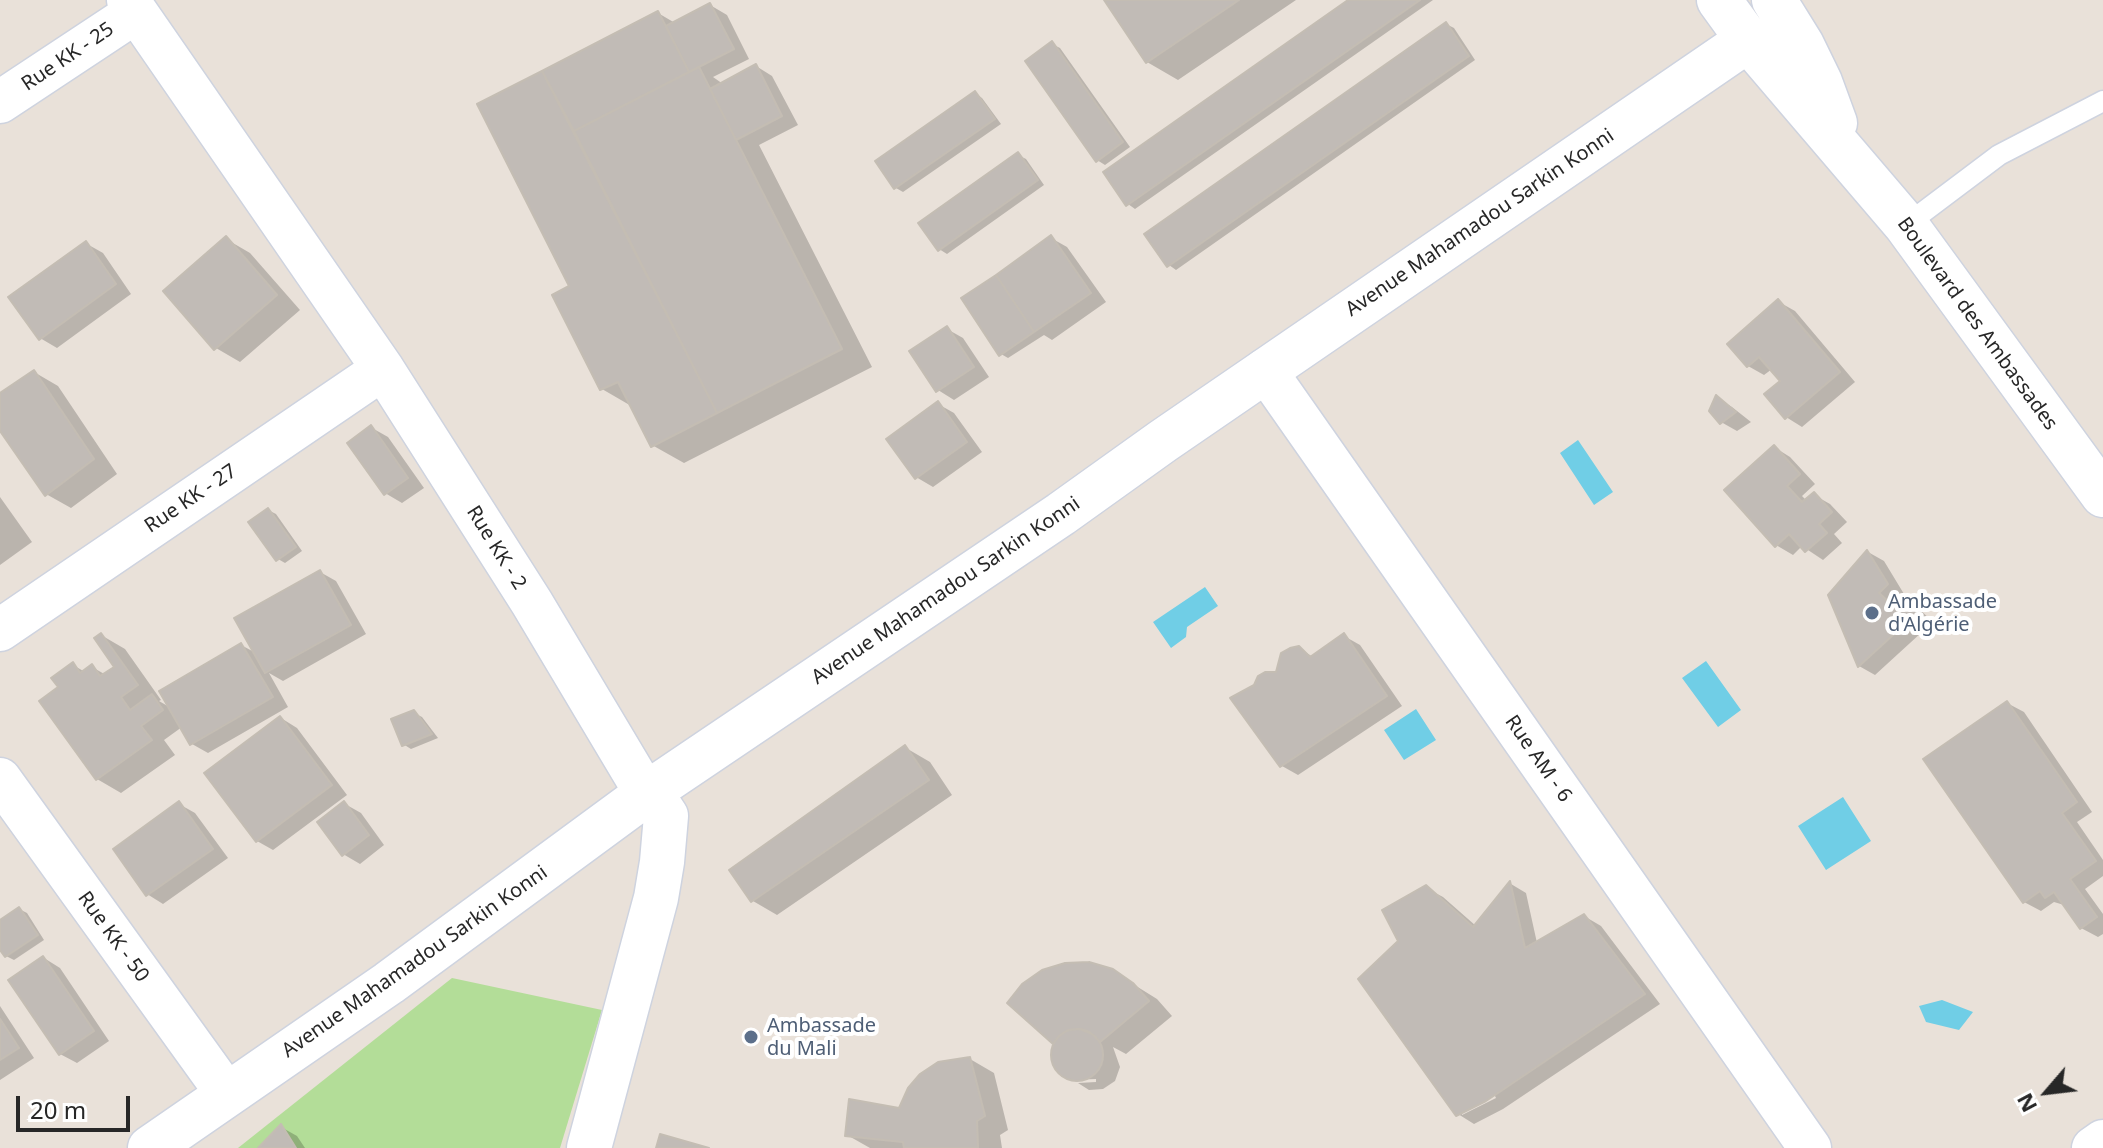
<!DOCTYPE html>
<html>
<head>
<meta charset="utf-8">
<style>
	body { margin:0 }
	#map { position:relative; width:2103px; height:1148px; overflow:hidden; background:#e9e1d9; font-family:"Noto Sans",sans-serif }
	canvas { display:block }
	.north { position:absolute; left:2007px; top:1052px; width:80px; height:80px; -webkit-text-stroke:6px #fff; paint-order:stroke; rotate:242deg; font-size:22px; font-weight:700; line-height:32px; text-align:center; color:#272727 }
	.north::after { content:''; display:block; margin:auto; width:28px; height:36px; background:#272727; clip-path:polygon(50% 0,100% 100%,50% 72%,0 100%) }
	.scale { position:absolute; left:16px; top:1096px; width:114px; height:36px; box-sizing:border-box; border:4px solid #272727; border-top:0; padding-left:10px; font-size:24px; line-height:28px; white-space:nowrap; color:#272727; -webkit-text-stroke:6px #fff; paint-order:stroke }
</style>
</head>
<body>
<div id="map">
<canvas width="2103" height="1148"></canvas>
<div class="north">N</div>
<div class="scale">20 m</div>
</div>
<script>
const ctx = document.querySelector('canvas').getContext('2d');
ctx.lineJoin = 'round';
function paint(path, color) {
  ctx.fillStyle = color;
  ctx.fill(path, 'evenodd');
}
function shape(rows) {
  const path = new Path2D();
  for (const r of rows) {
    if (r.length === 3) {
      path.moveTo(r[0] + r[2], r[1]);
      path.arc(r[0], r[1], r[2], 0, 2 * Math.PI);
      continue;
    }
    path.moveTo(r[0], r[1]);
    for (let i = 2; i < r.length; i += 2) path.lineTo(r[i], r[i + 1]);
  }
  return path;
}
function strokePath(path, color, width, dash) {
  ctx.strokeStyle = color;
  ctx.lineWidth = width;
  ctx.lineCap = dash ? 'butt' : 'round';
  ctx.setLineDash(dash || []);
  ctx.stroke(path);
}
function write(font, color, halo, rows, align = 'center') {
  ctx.font = font + ' "Noto Sans",sans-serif';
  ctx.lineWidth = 8;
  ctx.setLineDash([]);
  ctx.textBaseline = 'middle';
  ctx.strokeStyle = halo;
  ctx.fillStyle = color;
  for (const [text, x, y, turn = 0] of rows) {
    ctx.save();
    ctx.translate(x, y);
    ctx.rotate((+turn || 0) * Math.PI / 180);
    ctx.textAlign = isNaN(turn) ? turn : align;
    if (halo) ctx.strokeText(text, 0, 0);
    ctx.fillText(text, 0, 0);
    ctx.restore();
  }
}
paint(shape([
	[452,978,602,1010,560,1148,238,1148]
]), '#b3dd98');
paint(shape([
	[1578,440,1613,492,1594,505,1560,453],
	[1205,587,1218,606,1187,627,1186,637,1171,648,1153,622],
	[1706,661,1741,710,1718,727,1682,678],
	[1416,709,1436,740,1404,760,1384,730],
	[1843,797,1871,841,1826,870,1798,826],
	[1942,1000,1973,1012,1959,1030,1926,1022,1919,1006]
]), '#70cee6');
paint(shape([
	[1107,0,1296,0,1178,80,1147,62],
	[1352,0,1433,0,1135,209,1128,204],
	[710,5,727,15,749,59,713,77,723,84,756,66,772,76,798,125,759,145,872,367,684,463,652,445,633,407,602,389,572,287,479,105,658,13,675,23],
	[1446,24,1454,28,1475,60,1176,270,1169,265],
	[1052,44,1060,48,1130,147,1105,165,1097,160],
	[975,93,982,98,1001,124,903,192,896,188],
	[1018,155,1026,159,1044,185,947,254,939,249],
	[1051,238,1067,247,1106,302,1052,340,1044,335,1008,358,1001,354],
	[226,239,250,253,300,310,240,362,216,348],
	[87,244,103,253,131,294,57,348,40,338],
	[1779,302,1795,311,1855,382,1802,427,1786,417,1783,381,1772,369,1764,375,1748,366],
	[947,329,963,338,989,377,954,400,938,390],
	[34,372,58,386,117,474,71,508,46,494,0,427,0,396],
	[1717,398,1732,407,1751,422,1737,431,1721,422],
	[938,404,954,413,982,452,933,487,916,477],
	[372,428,388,437,424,488,402,503,385,493],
	[1774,447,1790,457,1815,484,1802,496,1807,501,1814,495,1830,504,1847,522,1834,534,1842,543,1823,560,1802,546,1793,555,1776,545],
	[0,497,32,542,0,565],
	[268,510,276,514,302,551,285,563,278,559],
	[1868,552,1884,561,1904,594,1900,597,1916,606,1933,622,1875,675,1859,666],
	[320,572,336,581,366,634,283,681,269,673,288,707,208,753,192,744,182,727,164,740,175,755,121,793,97,779,60,688,73,665,85,672,92,667,106,675,116,667,101,635,125,649,161,700,159,701,171,708,241,645,256,653],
	[1344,636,1360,645,1402,706,1298,775,1282,766,1277,674,1299,648,1313,657],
	[2007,703,2024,712,2092,812,2077,822,2103,860,2103,876,2085,889,2103,914,2103,934,2098,937,2081,928,2064,905,2054,902,2041,911,2024,902],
	[414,713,422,717,438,738,411,749,403,744],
	[281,718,297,728,347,795,273,850,257,841],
	[906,748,930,762,952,795,777,915,753,901],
	[179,804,195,813,228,858,163,904,147,894],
	[345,804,361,813,384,845,360,864,343,854],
	[1511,884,1526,893,1537,943,1584,916,1601,926,1660,1004,1503,1109,1474,1124,1458,1114,1401,941,1426,888,1443,897,1476,926],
	[1494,1094,1496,1098,1462,1115,1462,1111],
	[19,909,27,913,44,940,14,960,6,956,0,946,0,922],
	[44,958,60,968,109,1041,77,1063,60,1054],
	[1112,971,1157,999,1172,1016,1126,1054,1113,1047,1120,1067,1115,1081,1103,1089,1089,1090,1078,1083,1096,1082,1096,1079,1072,1080,1059,1072,1053,1059,1055,1043,1010,1003],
	[0,1006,34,1058,0,1080],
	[970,1059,994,1073,1008,1130,1000,1135,1002,1148,870,1148,847,1135,900,1110],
	[281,1127,297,1136,305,1148,261,1148]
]), '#0003');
const building = shape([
	[1104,0,1239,0,1146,63,1104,0],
	[1348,0,1420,0,1126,206,1103,172,1348,0],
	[710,3,734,49,689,72,666,26,710,3],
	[658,11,689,72,574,131,542,71,658,11],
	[1446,22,1469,56,1167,267,1144,234,1446,22],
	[1052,41,1123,142,1096,162,1025,61,1052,41],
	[756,64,782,116,736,140,710,89,756,64],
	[699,67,842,349,717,413,574,131,699,67],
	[542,71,717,413,651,447,618,382,600,390,552,295,569,286,477,104,542,71],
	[975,91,995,119,894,189,875,161,975,91],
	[1018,152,1038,180,938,251,918,223,1018,152],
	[1051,235,1091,293,1034,332,996,275,1051,235],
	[226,236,277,295,214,350,163,291,226,236],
	[86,241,116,284,39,340,8,297,86,241],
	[996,275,1034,332,999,356,961,298,996,275],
	[1778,299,1840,372,1785,419,1764,394,1780,381,1759,357,1747,367,1727,344,1778,299],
	[947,326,974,367,936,392,909,351,947,326],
	[34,370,94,459,45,496,0,431,0,393,34,370],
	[1716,395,1736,412,1720,424,1709,411,1716,395],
	[938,401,967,442,915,479,886,439,938,401],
	[371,425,408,478,384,495,347,443,371,425],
	[1774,445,1800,474,1787,486,1802,502,1814,492,1832,512,1819,524,1827,533,1805,552,1789,534,1775,547,1724,490,1774,445],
	[268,508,296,547,276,561,248,522,268,508],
	[1867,550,1888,584,1879,593,1892,605,1900,594,1918,612,1858,667,1828,595,1867,550],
	[320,570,351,625,265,673,234,618,320,570],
	[101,633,138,685,121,697,130,710,152,694,163,710,141,726,152,740,96,780,39,701,58,687,51,678,73,662,80,673,92,664,100,676,114,667,94,638,101,633],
	[1344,633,1387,696,1280,767,1230,698,1254,685,1258,676,1265,672,1276,672,1281,653,1290,648,1299,646,1310,657,1344,633],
	[241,643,273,697,190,745,159,691,241,643],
	[2007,701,2077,802,2062,813,2096,861,2070,879,2097,917,2080,929,2054,892,2045,898,2040,891,2023,903,1923,759,2007,701],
	[414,710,432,734,402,746,391,719,414,710],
	[280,716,332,785,256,842,204,773,280,716],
	[905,745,929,780,751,902,729,870,905,745],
	[179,801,213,849,146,896,113,849,179,801],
	[344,801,369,835,342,856,317,822,344,801],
	[1510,881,1525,948,1584,914,1645,994,1486,1101,1456,1116,1358,979,1398,941,1382,910,1426,885,1473,927,1510,881],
	[19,907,38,935,5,957,0,950,0,920,19,907],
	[43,956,94,1031,59,1055,8,980,43,956],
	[1089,962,1113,969,1133,983,1149,1001,1100,1042,1092,1034,1080,1029,1068,1030,1059,1036,1053,1044,1007,1003,1022,984,1042,970,1065,963,1089,962],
	[0,1019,19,1048,0,1060,0,1019],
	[1077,1055,26],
	[970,1057,985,1116,977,1121,978,1148,904,1148,903,1142,845,1136,849,1099,899,1108,908,1088,920,1074,938,1062,970,1057],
	[281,1124,296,1148,258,1148,281,1124],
	[660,1134,709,1148,656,1148,660,1134]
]);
paint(building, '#c1bbb6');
strokePath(building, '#c4bdb3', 2);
const lane = shape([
	[1906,225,1999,155,2103,101]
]);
const street = shape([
	[128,0,383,369,532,603,646,794],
	[0,102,136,12],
	[1265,370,1810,1148],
	[0,630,383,369],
	[0,779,227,1094],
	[2093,1148,2103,1141]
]);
const secondary = shape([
	[1719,0,1748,40,1906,225,2103,495],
	[1774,0,1802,45,1820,82,1835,123],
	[150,1148,389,983,646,794,1061,514,1163,441,1748,40],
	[589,1148,656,898,662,862,666,816,654,798,646,794]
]);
strokePath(lane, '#ced3df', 23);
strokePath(street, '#ced3df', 45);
strokePath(secondary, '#ced3df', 47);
strokePath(lane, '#fff', 20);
strokePath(street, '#fff', 42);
strokePath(secondary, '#fff', 44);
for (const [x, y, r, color] of [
	[1872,613,8,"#5c6f8a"],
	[751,1037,8,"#5c6f8a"]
]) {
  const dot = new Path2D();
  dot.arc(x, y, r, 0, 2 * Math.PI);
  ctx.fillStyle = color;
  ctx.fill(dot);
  strokePath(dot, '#fff', 3);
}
write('20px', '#272727', '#fff', [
	["Rue KK - 25",68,57,-34],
	["Avenue Mahamadou Sarkin Konni",1480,223,-34],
	["Boulevard des Ambassades",1977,324,54],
	["Rue KK - 27",191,499,-34],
	["Rue KK - 2",496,548,58],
	["Avenue Mahamadou Sarkin Konni",946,591,-34],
	["Rue AM - 6",1538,759,55],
	["Rue KK - 50",113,937,54],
	["Avenue Mahamadou Sarkin Konni",415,962,-35]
]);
write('20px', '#4e5e75', '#fff', [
	["Ambassade",1888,602],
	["d'Algérie",1888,625],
	["Ambassade",767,1026],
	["du Mali",767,1049]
], 'left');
</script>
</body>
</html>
